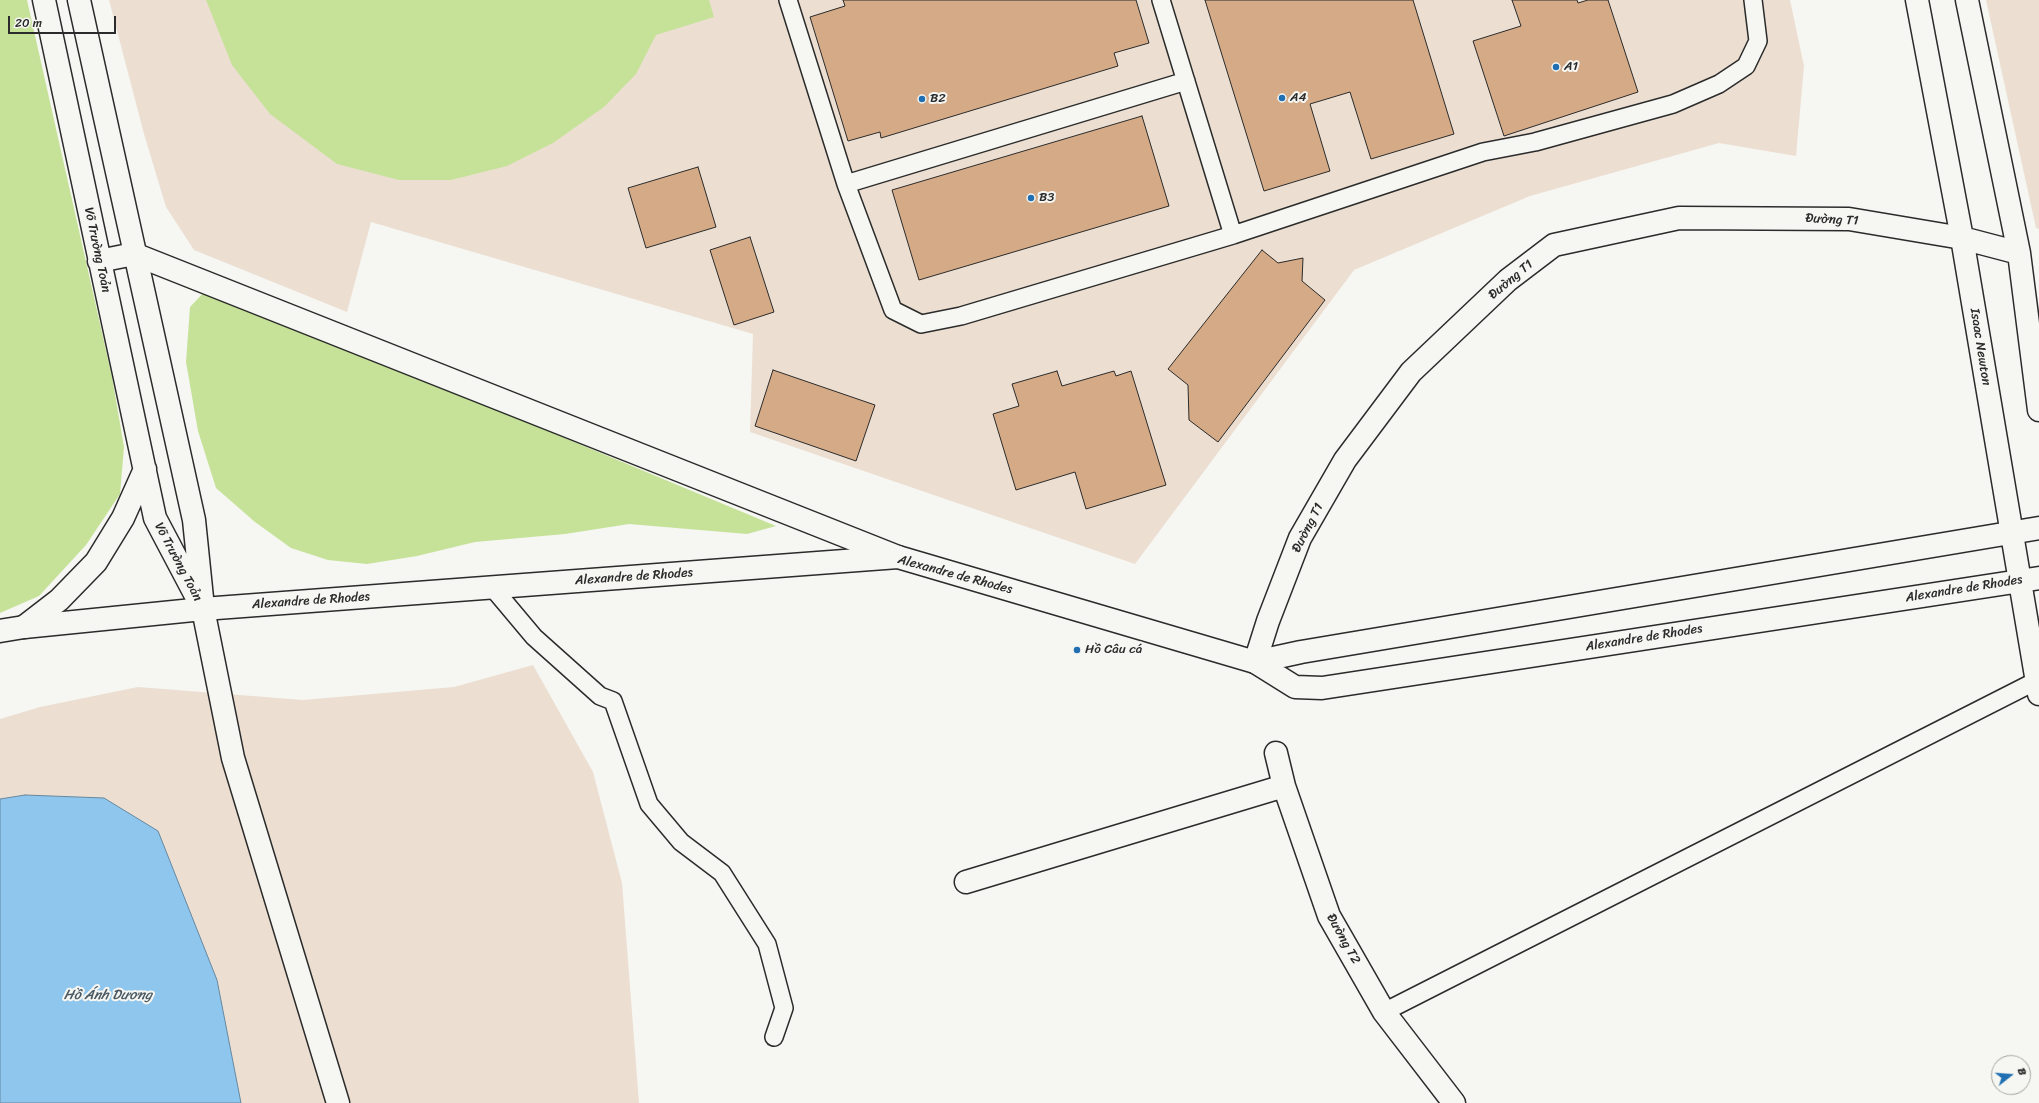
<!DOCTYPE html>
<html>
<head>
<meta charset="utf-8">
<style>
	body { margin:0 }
	#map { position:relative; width:2039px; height:1103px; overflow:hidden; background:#f6f6f2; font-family:Sriracha,sans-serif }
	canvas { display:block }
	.north { position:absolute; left:1991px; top:1055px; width:40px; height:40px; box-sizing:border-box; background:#f6f6f2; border:1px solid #a5a5a2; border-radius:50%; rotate:73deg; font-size:11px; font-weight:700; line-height:16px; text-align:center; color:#2b2b2b }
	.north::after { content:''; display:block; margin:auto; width:14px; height:18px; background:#1f6fb2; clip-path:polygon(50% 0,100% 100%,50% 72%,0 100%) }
	.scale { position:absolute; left:8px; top:16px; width:108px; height:18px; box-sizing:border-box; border:2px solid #2b2b2b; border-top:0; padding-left:5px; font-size:12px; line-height:14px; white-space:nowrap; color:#2b2b2b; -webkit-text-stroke:3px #f6f6f2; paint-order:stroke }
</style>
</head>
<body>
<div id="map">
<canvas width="2039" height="1103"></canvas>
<div class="north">B</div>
<div class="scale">20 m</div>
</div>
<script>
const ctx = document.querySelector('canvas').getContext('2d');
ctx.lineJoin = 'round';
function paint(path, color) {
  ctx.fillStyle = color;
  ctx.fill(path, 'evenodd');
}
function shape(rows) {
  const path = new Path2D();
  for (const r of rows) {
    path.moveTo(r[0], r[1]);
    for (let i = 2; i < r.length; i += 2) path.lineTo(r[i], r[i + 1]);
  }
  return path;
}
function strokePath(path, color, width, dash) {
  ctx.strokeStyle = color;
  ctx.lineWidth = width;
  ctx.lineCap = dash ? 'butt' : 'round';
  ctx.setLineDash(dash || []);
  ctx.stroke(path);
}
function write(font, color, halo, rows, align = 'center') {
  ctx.font = font + ' Sriracha,sans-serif';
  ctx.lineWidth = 4;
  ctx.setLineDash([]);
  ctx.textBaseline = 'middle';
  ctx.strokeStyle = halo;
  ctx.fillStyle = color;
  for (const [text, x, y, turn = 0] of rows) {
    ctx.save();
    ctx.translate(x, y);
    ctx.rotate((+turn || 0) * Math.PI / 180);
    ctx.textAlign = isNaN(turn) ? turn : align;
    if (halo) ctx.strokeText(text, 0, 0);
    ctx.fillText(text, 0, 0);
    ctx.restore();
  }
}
paint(shape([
	[109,0,1790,0,1804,66,1796,156,1719,143,1530,196,1354,270,1135,564,750,432,753,334,371,222,347,312,194,250,166,207,144,134],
	[1986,0,2039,0,2039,229,2036,228],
	[533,665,593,772,622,883,639,1103,0,1103,0,719,40,707,138,687,303,700,454,687]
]), '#ecdfd2');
paint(shape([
	[0,0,27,0,112,377,124,447,120,494,86,545,39,596,0,613],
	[206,0,709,0,714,17,656,35,636,74,604,107,553,143,507,166,451,180,399,180,337,164,270,114,232,65],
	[207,289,776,526,747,534,629,524,565,534,475,542,417,556,367,564,328,560,291,548,255,522,216,488,198,431,186,362,190,307]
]), '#c6e299');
const water = shape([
	[25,795,104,798,158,831,217,980,241,1103,0,1103,0,799,25,795]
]);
paint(water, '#8fc6ed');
strokePath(water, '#67889f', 1);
const building = shape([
	[843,0,1136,0,1149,43,1114,53,1118,66,881,138,880,132,848,141,810,17,845,6,843,0],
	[1205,0,1413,0,1454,134,1371,159,1350,92,1310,104,1330,171,1264,191,1205,0],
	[1512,0,1577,0,1578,3,1588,0,1608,0,1638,92,1504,136,1473,41,1521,26,1512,0],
	[1142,116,1169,206,919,280,892,190,1142,116],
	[698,167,716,227,646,248,628,188,698,167],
	[750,237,774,312,734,325,710,250,750,237],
	[1262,250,1278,263,1303,258,1302,281,1325,300,1218,442,1189,420,1188,385,1168,369,1262,250],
	[773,370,875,405,856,461,755,426,773,370],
	[1057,371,1062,386,1114,371,1116,376,1131,371,1166,485,1086,509,1075,472,1016,490,993,414,1019,406,1012,384,1057,371]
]);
paint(building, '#d5aa86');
strokePath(building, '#2b2b2b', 1);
const lane = shape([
	[788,0,846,184,893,310,921,324,961,316,1233,235,1483,152,1535,142,1673,104,1719,84,1746,66,1758,41,1753,0],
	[1161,0,1233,235],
	[846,184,1186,81],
	[492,587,534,637,600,696,613,701,649,804,681,842,722,873,767,944,784,1008,774,1037],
	[1384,1012,2036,681]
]);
const street = shape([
	[134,254,898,557],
	[0,631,24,627,203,609,233,758,338,1103],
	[1255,662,1268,621,1300,538,1345,460,1411,372,1508,280,1554,245,1679,218,1849,219,1962,238],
	[1276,753,1284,786,1329,916,1384,1012,1454,1103],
	[966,882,1284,786]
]);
const secondary = shape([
	[44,0,155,518,203,609],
	[79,0,194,520,202,598],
	[1917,0,1962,238,2039,694],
	[1967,0,2019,253,2039,410],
	[1962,238,2019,253],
	[99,261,134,254],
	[203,609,898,557,1255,662,1295,687,1322,688,2039,578],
	[24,627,59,600,96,562,123,518,145,469],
	[1255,662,1301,652,2039,528]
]);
strokePath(lane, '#2b2b2b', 20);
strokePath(street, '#2b2b2b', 25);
strokePath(secondary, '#2b2b2b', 25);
strokePath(lane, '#f6f6f2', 17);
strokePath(street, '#f6f6f2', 22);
strokePath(secondary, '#f6f6f2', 22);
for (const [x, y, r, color] of [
	[1556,67,4,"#1f6fb2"],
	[1282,98,4,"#1f6fb2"],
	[922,99,4,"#1f6fb2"],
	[1031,198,4,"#1f6fb2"],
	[1077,650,4,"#1f6fb2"]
]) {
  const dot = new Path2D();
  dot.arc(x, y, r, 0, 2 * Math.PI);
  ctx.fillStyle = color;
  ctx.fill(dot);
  strokePath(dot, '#f6f6f2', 1.5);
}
write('13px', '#2b2b2b', '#f6f6f2', [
	["A1",1564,67],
	["A4",1290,98],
	["B2",930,99],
	["B3",1039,198],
	["Hồ Câu cá",1085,650]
], 'left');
write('13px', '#2b2b2b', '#f6f6f2', [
	["Đường T1",1832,220,3],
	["Võ Trường Toản",97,250,78],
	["Đường T1",1511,280,-40],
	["Isaac Newton",1980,347,81],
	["Đường T1",1308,528,-63],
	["Võ Trường Toản",178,562,62],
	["Alexandre de Rhodes",955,575,15],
	["Alexandre de Rhodes",634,577,-4],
	["Alexandre de Rhodes",1964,589,-9],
	["Alexandre de Rhodes",311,601,-4],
	["Alexandre de Rhodes",1644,638,-9],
	["Đường T2",1343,939,61]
]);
write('italic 14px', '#495a65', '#f6f6f2', [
	["Hồ Ánh Dương",108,995]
]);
</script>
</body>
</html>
